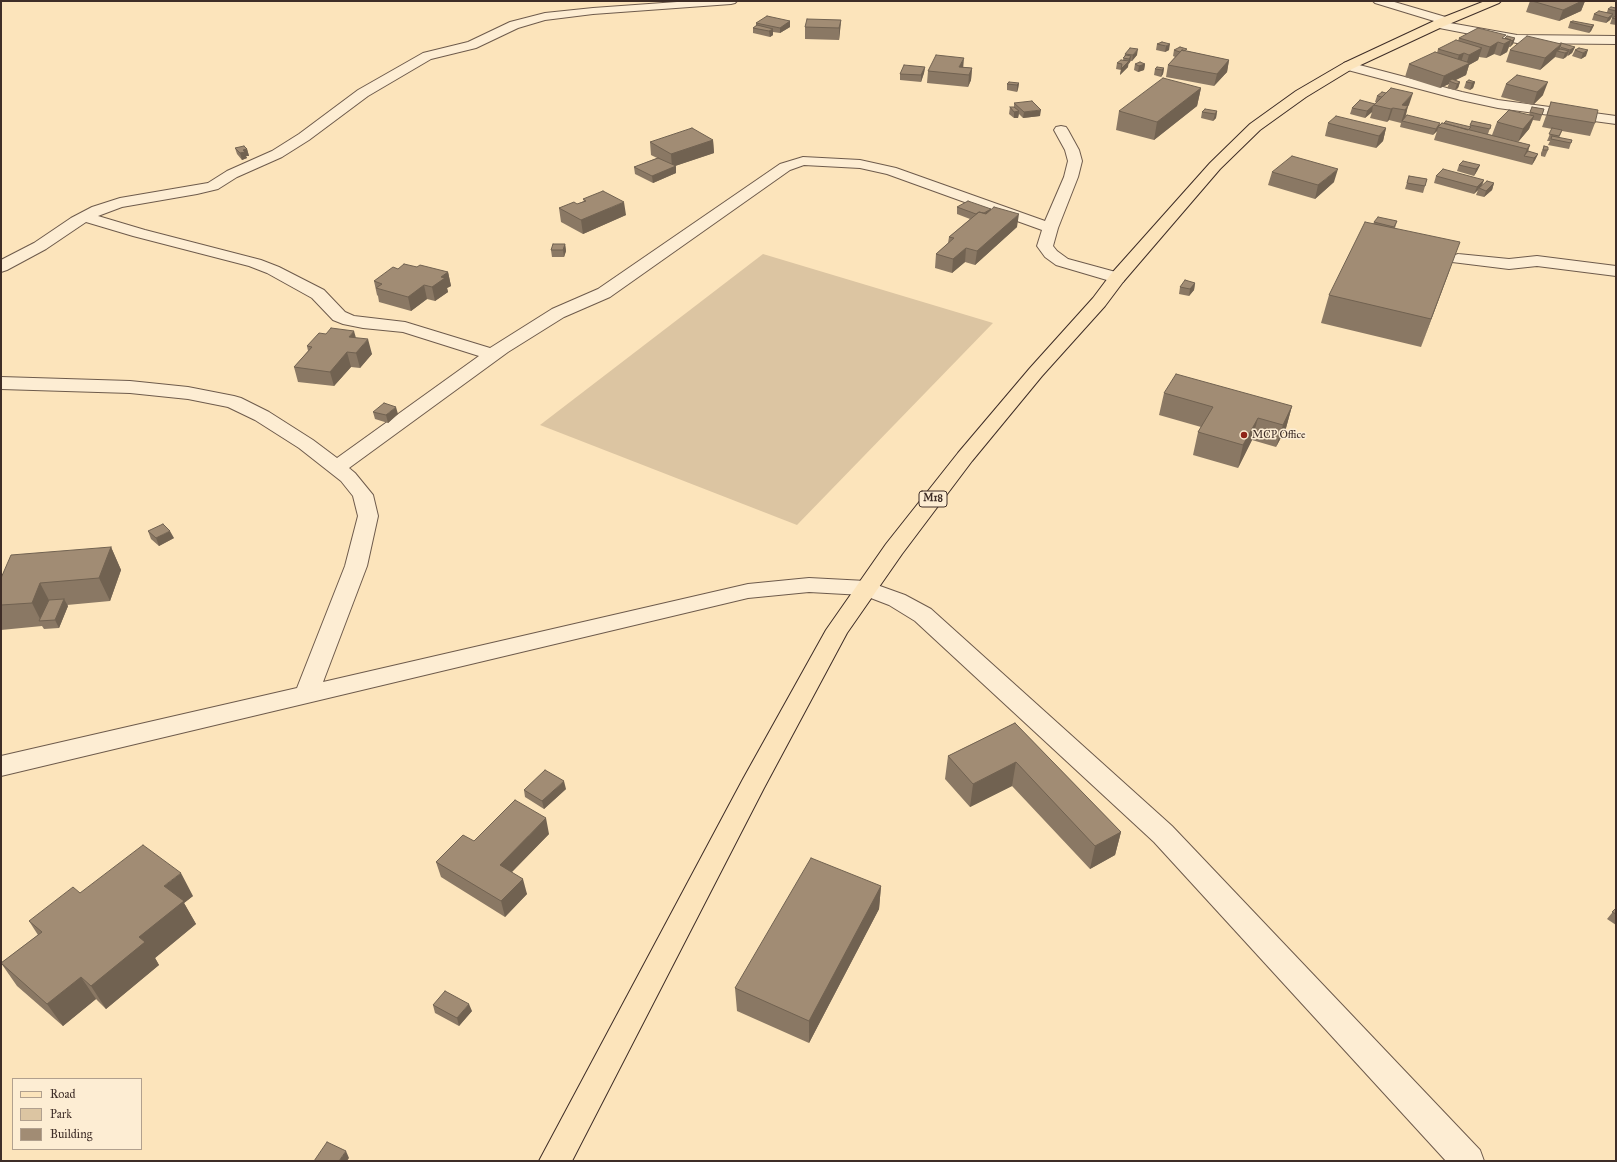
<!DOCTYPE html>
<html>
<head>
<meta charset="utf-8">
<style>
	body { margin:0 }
	#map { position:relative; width:1617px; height:1162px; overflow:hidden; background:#fce4bb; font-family:"IM FELL Great Primer",serif }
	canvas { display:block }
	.frame { position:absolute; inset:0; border:2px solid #3e2d27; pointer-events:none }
	.legend { position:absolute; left:12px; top:1078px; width:130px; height:72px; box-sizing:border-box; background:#fdedd3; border:1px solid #b1a08e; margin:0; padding:5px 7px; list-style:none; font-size:12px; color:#3e2d27 }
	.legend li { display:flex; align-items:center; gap:8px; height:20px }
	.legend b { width:20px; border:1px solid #b1a08e }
</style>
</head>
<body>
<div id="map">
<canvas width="1617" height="1162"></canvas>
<div class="frame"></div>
<ul class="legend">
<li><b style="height:5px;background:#fce4bb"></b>Road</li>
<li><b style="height:11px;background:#dcc5a2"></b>Park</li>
<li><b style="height:11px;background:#a18c74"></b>Building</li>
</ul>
</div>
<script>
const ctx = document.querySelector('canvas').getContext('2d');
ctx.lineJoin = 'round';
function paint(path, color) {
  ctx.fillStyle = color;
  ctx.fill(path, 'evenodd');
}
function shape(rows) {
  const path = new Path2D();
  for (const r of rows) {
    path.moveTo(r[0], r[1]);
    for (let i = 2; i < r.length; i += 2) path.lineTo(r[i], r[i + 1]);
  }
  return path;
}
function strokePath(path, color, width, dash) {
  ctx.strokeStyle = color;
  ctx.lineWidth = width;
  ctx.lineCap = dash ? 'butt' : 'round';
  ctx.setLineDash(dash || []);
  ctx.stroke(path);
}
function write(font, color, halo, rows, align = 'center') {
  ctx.font = font + ' "IM FELL Great Primer",serif';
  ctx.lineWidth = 3;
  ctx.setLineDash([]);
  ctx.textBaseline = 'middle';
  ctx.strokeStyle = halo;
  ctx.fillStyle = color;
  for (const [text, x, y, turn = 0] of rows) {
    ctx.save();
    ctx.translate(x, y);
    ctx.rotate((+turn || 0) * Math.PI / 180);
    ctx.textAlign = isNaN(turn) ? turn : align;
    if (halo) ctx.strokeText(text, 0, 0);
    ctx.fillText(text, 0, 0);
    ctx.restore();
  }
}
paint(shape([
	[763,254,993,323,797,525,540,425]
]), '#dcc5a2');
const minor = shape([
	[691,1,737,1,735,3,731,4,593,14,545,20,518,28,476,48,431,59,368,96,309,140,282,157,237,177,218,189,197,194,122,207,98,216,145,230,261,260,279,267,324,290,345,312,354,316,405,322,490,348,552,309,598,289,780,164,803,157,860,160,896,168,1045,221,1064,177,1068,161,1065,150,1054,130,1056,127,1061,126,1066,127,1068,130,1079,150,1082,161,1078,177,1058,228,1053,246,1057,251,1068,259,1123,274,1125,278,1123,282,1117,283,1056,265,1045,257,1037,246,1042,230,887,174,860,168,804,165,790,170,610,297,564,317,508,352,349,468,355,473,373,495,378,516,367,566,323,682,748,584,809,578,866,581,905,595,931,609,1172,826,1480,1150,1484,1161,1446,1161,1154,842,915,621,889,605,863,595,809,592,748,598,1,776,1,756,297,688,345,566,358,516,353,496,341,481,299,448,255,420,228,407,188,399,130,393,1,389,1,377,130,381,188,387,234,396,241,398,269,412,313,440,337,458,479,356,403,332,363,328,343,324,333,320,312,298,267,273,249,266,133,236,86,222,46,249,7,270,1,272,1,260,34,243,71,218,92,207,120,198,208,183,227,171,272,151,299,134,358,90,423,53,468,42,510,22,545,13,593,8,691,1],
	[1373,1,1391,1,1449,18,1451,21,1450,23,1517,35,1616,36,1616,44,1517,43,1434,27,1432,24,1434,21,1375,3,1373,1],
	[1348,62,1462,92,1498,100,1616,116,1616,124,1498,108,1461,100,1344,69,1342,66,1344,63,1348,62],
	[1458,254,1509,259,1537,256,1616,266,1616,276,1537,266,1509,269,1452,262,1450,259,1452,256,1458,254]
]);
const major = shape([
	[1485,1,1501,1,1499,3,1442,27,1352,69,1306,97,1260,130,1220,169,1123,282,1105,306,1042,376,972,461,902,554,847,633,764,788,572,1161,539,1161,743,779,826,630,886,544,958,453,1030,368,1093,298,1111,274,1210,163,1250,124,1296,91,1344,63,1434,21,1485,1]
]);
strokePath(minor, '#6e5b4c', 2);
strokePath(major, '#3e2d27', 2);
paint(minor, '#fdedd3');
paint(major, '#fce4bb');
paint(shape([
	[1530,1,1585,1,1581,11,1559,21,1526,12],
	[1616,8,1616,25,1610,24,1612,18,1614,17,1612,17,1610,20,1606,23,1592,20,1594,14,1607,12,1608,9],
	[841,20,840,31,839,40,805,39,805,27],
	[790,21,790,27,780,33,773,32,773,35,770,37,753,33,753,28,756,26,756,23],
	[1570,22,1594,25,1591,31,1589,33,1568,28],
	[1459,38,1515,38,1513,44,1510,47,1509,47,1507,52,1500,56,1494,54,1486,58,1479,57,1478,60,1469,65,1466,75,1455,80,1460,82,1458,88,1455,90,1447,88,1449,84,1440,88,1405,77,1409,64,1437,53,1438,49,1458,41],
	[1162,42,1169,50,1165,52,1156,50,1157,44],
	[1575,47,1572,53,1567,56,1566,57,1563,59,1555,57,1540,70,1506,62,1510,50],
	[1579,48,1586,56,1581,59,1572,56,1575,50],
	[1174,50,1187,51,1229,60,1227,72,1214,86,1166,77,1168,65,1175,57,1173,56],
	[1125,54,1137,55,1132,61,1131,61,1130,62,1128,65,1128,67,1120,75,1121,70,1116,69,1117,63,1123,60],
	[1135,64,1145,64,1144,70,1138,72,1134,70],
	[925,67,924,73,921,82,900,80,900,74],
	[963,67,972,68,971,80,968,87,927,83,928,71],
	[1164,68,1163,74,1161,77,1154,75,1155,69],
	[1517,75,1543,95,1533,105,1501,97,1506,84],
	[1466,82,1475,82,1473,88,1470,90,1464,88],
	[1019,83,1018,89,1017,92,1007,90,1007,84],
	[1201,88,1197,106,1154,140,1116,130,1119,111],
	[1377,96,1409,105,1408,106,1405,117,1440,123,1439,126,1469,127,1472,121,1491,125,1488,134,1530,145,1528,151,1538,154,1535,160,1532,165,1434,140,1437,131,1433,135,1400,127,1401,123,1389,120,1387,122,1370,118,1372,112,1365,118,1350,114,1352,108,1375,104,1376,102,1375,102],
	[1551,102,1595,123,1590,136,1562,131,1559,138,1572,140,1569,149,1548,145,1550,141,1547,141,1552,129,1542,127],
	[1014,103,1040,116,1023,118,1019,114,1018,118,1014,118,1009,114,1010,107,1014,107],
	[1532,107,1544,109,1540,121,1533,120,1529,129,1518,142,1492,135,1497,122,1529,115],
	[1217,111,1216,118,1213,121,1201,118,1202,112],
	[1328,123,1386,128,1383,141,1376,148,1325,136],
	[713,140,714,153,675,166,676,173,653,183,635,174,634,167,657,158,651,155,650,142],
	[1544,146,1548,150,1545,157,1541,156,1541,153],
	[235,148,247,149,249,156,246,156,247,158,242,160,237,154],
	[1459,165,1480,165,1477,171,1474,176,1457,171],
	[1272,172,1334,182,1315,199,1268,185],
	[1409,176,1427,179,1423,193,1405,189],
	[1436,176,1484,180,1482,186,1494,183,1492,190,1484,197,1476,195,1478,190,1474,194,1434,183],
	[583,199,626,215,583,234,561,222,559,208,577,204,584,201],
	[957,207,991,209,991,210,1017,227,975,265,965,262,952,273,935,268,936,254,948,243,949,237,970,219,957,214],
	[1397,221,1395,228,1450,269,1421,347,1321,323,1329,295,1373,224,1374,222],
	[565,244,566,251,564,257,552,257,551,250],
	[398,269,448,272,451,286,447,288,448,292,435,301,427,299,411,311,379,302,378,296,377,295,374,281],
	[1195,283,1194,290,1189,296,1179,294,1180,287],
	[356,338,372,354,360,368,351,367,334,386,298,382,294,367,308,351,307,346],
	[1164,393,1292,406,1286,428,1276,447,1252,440,1238,468,1193,455,1198,432,1201,427,1159,415],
	[373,412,398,414,388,423,375,419],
	[148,531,174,538,159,546,151,539],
	[111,547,121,570,110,601,67,605,68,606,59,628,44,629,42,626,1,630,1,578],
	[1015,723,1121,832,1115,855,1090,869,1012,786,970,807,945,779,948,756],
	[566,789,544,809,525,797,524,790],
	[549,834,512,872,527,894,505,917,441,877,436,862,474,841],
	[881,886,879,909,809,1043,737,1011,735,988],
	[80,893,193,896,184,903,196,924,155,958,159,965,106,1009,96,999,63,1026,17,986,1,963,38,935,29,921],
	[1616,908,1616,925,1607,919],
	[433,1005,472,1011,459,1026,435,1013]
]), '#8a7864');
paint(shape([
	[1582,1,1585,1,1581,11,1559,21,1563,10],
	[1613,14,1610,20,1606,23,1608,18],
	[841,20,840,31,839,40,839,28],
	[790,21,790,27,780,33,780,28],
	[1594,25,1591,31,1589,33,1591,27],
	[773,29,773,35,770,37,769,31],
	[1515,38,1513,44,1510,47,1512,41],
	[1511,40,1507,52,1500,56,1504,44],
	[1498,42,1494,54,1486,58,1490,47],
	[1170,44,1169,50,1165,52,1166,46],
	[1561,44,1559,51,1557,51,1555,57,1540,70,1545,58],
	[1575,47,1572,53,1568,56,1570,50],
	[1482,48,1478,60,1469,65,1466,75,1452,82,1449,81,1449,84,1440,88,1444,76,1466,65,1469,55],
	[1138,49,1137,55,1132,61,1133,55],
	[1588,50,1586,56,1581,59,1583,53],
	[1569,51,1566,57,1563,59,1565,53],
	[1464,53,1460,65,1455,67,1459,55],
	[1131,56,1130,62,1128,65,1129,59],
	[964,58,963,70,959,67],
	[1229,60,1227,72,1214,86,1217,74],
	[1129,61,1128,67,1120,75,1121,69],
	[1145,64,1144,70,1138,72,1139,66],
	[925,67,924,73,921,82,921,75],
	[972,68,971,80,968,87,969,75],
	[1164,68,1163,74,1161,77,1162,70],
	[1460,82,1458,88,1455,90,1457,84],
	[1475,82,1473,88,1470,90,1472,83],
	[1548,82,1543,95,1533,105,1537,92],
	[1019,83,1018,89,1017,92,1017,85],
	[1201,88,1197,106,1154,140,1157,122],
	[1413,93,1409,105,1405,110,1402,105],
	[1373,105,1372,112,1365,118,1367,111],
	[1408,106,1405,119,1402,121,1401,123,1405,110],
	[1393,108,1389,120,1387,122,1391,109],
	[1041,110,1040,116,1023,118,1024,112],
	[1019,111,1018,118,1014,118,1014,112],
	[1217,111,1216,118,1213,121,1215,114],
	[1534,116,1529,129,1518,142,1523,129],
	[1440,123,1437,131,1433,135,1436,129],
	[1386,128,1383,141,1376,148,1379,136],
	[713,140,714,153,672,167,671,154],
	[1530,145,1526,156,1524,156,1527,149],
	[247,149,249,156,246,156,247,158,242,160,240,153,243,150],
	[1538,154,1535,160,1532,165,1534,158],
	[1480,165,1477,171,1474,176,1476,169],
	[676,166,676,173,653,183,652,176],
	[1338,169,1334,182,1315,199,1318,185],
	[1484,180,1481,186,1479,188,1478,190,1474,194,1477,187],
	[1494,183,1492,190,1484,197,1486,191],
	[624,202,626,215,583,234,581,220],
	[991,209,991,215,980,216],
	[1019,214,1017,227,975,265,977,251],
	[1460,242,1450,269,1421,347,1431,319],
	[565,244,566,251,564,257,563,250],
	[966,248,965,262,952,273,953,259],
	[448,272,451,286,447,288,448,292,435,301,432,287,441,277],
	[1195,283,1194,290,1189,296,1190,289],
	[424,285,427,299,411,311,408,297],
	[354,331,358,345,349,337],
	[368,339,372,354,360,368,356,353],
	[347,352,351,367,334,386,330,372],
	[1292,406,1286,428,1276,447,1283,425],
	[396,407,398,414,388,423,386,415],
	[1258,418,1252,440,1238,468,1243,445],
	[170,531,174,538,159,546,156,538],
	[111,547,121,570,110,601,99,578],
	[40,583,52,606,41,621,32,603],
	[64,599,68,606,59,628,55,620],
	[1016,762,1012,786,970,807,973,784],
	[564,781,566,789,544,809,542,801],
	[546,818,549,834,504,880,500,865],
	[1121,832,1115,855,1090,869,1095,846],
	[181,873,193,896,184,903,196,924,155,958,159,965,106,1009,91,986,164,886],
	[523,879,527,894,505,917,501,901],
	[881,886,879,909,809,1043,809,1021],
	[81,977,96,999,63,1026,47,1004],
	[469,1004,472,1011,459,1026,457,1018],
	[346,1151,349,1158,347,1161,339,1161]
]), '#716251');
const building = shape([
	[1532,1,1582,1,1563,10,1532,1],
	[1611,7,1616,8,1616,11,1608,9,1611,7],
	[1599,11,1613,14,1608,18,1594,14,1599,11],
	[767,16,790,21,780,28,756,23,767,16],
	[1616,16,1616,19,1612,18,1616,16],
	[807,19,841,20,839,28,805,27,807,19],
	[1573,21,1594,25,1591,27,1570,22,1573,21],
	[757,25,773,29,769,31,753,28,757,25],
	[1478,28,1506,35,1502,38,1511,40,1504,44,1498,42,1490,47,1459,38,1478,28],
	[1507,36,1515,38,1512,41,1511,40,1505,38,1507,36],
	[1527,36,1561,44,1545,58,1510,50,1527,36],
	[1456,40,1482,48,1469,55,1464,53,1459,55,1438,49,1456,40],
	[1162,42,1170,44,1166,46,1157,44,1162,42],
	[1561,43,1575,47,1570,50,1560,47,1561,44,1561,43],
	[1180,47,1187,49,1184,51,1182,50,1180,52,1174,50,1180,47],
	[1130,48,1138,49,1133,55,1125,54,1130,48],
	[1579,48,1588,50,1583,53,1575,50,1579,48],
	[1560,49,1569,51,1565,53,1557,51,1560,49],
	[1182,50,1229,60,1217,74,1168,65,1182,50],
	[1435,52,1470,63,1444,76,1409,64,1435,52],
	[936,55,964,58,959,67,972,68,969,75,928,71,936,55],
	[1126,55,1131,56,1129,59,1123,58,1126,55],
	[1121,60,1129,61,1121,69,1122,64,1117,63,1121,60],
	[1140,62,1145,64,1139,66,1135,64,1140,62],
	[904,65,925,67,921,75,900,74,904,65],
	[1157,67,1164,68,1162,70,1155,69,1157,67],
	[1517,75,1548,82,1537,92,1506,84,1517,75],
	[1163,78,1201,88,1157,122,1119,111,1163,78],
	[1452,79,1460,82,1457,84,1449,81,1452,79],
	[1469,80,1475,82,1472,83,1466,82,1469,80],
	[1009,82,1019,83,1017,85,1007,84,1009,82],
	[1391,88,1413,93,1402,105,1408,106,1405,110,1393,108,1391,109,1374,105,1391,88],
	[1382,92,1386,93,1382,97,1377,96,1382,92],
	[1360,100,1375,104,1367,111,1352,108,1360,100],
	[1032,101,1041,110,1024,112,1014,103,1032,101],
	[1551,102,1598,110,1595,123,1547,115,1551,102],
	[1010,107,1014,107,1019,111,1014,112,1010,107],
	[1532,107,1544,109,1542,115,1530,112,1532,107],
	[1205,109,1217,111,1215,114,1202,112,1205,109],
	[1509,110,1534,116,1523,129,1497,122,1509,110],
	[1407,115,1440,123,1436,129,1402,121,1407,115],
	[1336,116,1386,128,1379,136,1328,123,1336,116],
	[1446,121,1471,127,1468,130,1444,123,1446,121],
	[1472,121,1491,125,1490,129,1470,125,1472,121],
	[1442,123,1530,145,1527,149,1438,127,1442,123],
	[692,128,713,140,671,154,650,142,692,128],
	[1552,128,1562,130,1559,136,1549,134,1552,128],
	[1552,136,1572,140,1571,143,1551,139,1552,136],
	[244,146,247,149,243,150,245,152,240,153,235,148,244,146],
	[1544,146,1548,147,1548,150,1543,150,1544,146],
	[1528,151,1538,154,1534,158,1524,156,1528,151],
	[1292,156,1338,169,1318,185,1272,172,1292,156],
	[658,158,676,166,652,176,634,167,658,158],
	[1463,161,1480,165,1476,169,1459,165,1463,161],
	[1443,169,1484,180,1477,187,1436,176,1443,169],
	[1409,176,1427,179,1425,186,1407,183,1409,176],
	[1487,181,1494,183,1486,191,1479,188,1487,181],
	[603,191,624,202,581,220,559,208,574,202,577,204,586,201,583,199,603,191],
	[968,201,991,209,984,213,979,212,976,214,957,207,968,201],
	[994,207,1019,214,977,251,966,248,953,259,936,254,954,238,949,237,979,212,986,214,994,207],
	[1378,217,1397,221,1394,227,1374,222,1378,217],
	[1365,222,1460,242,1431,319,1329,295,1365,222],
	[553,244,565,244,563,250,551,250,553,244],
	[404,264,417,267,420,265,448,272,441,277,445,278,432,287,424,285,408,297,376,288,382,284,374,281,393,267,398,269,404,264],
	[1185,280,1195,283,1190,289,1180,287,1185,280],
	[331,328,354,331,349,337,368,339,356,353,347,352,330,372,294,367,312,347,307,346,319,333,326,334,331,328],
	[1176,374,1292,406,1283,425,1258,418,1243,445,1198,432,1213,407,1164,393,1176,374],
	[384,403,396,407,386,415,373,412,384,403],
	[163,524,170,531,156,538,148,531,163,524],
	[111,547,99,578,40,583,32,603,1,605,1,578,11,555,111,547],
	[64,599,55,620,39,621,49,600,64,599],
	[1015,723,1121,832,1095,846,1016,762,973,784,948,756,1015,723],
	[545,770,564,781,542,801,524,790,545,770],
	[515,800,546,818,500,865,523,879,501,901,436,862,463,835,474,841,515,800],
	[143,845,181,873,164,886,184,901,139,937,145,942,91,986,81,977,47,1004,1,963,42,932,29,921,73,887,80,893,143,845],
	[811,858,881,886,809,1021,735,988,811,858],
	[1616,908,1616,914,1612,912,1616,908],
	[445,991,469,1004,457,1018,433,1005,445,991],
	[327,1142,346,1151,339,1161,314,1161,327,1142]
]);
paint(building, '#a18c74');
strokePath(building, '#716251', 1);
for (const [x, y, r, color] of [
	[1244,435,4,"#8f2418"]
]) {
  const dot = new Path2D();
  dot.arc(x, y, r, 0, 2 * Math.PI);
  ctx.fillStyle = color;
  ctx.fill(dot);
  strokePath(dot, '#fdedd3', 1.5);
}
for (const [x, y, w] of [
	[933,499,28]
]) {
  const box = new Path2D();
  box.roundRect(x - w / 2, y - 8, w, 16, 3);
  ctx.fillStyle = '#fdedd3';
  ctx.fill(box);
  strokePath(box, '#3e2d27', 1);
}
write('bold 10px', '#3e2d27', null, [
	["M18",933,499]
]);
write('11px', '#3e2d27', '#fdedd3', [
	["MCP Office",1252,435]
], 'left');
</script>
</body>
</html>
